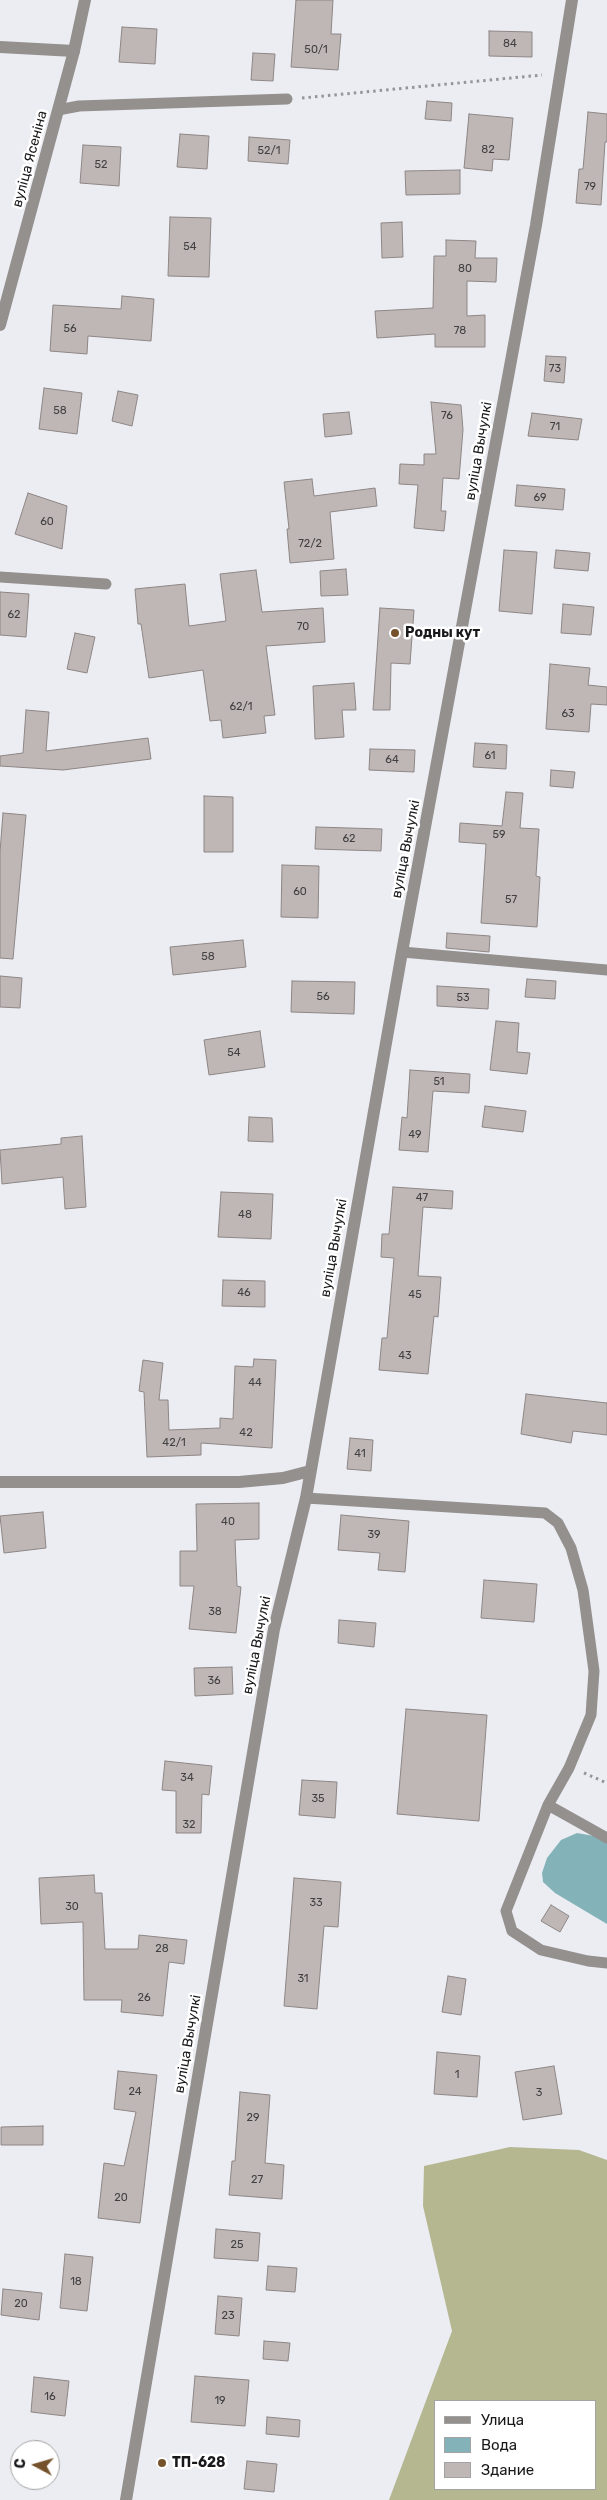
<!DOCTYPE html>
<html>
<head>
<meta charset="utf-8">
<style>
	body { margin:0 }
	#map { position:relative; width:607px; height:2500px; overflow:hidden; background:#ecedf3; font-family:Rubik,sans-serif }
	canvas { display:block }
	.legend { position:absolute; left:434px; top:2400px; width:162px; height:90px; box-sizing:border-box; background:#fff; border:1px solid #a3a3a4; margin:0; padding:6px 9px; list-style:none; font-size:15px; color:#19191c }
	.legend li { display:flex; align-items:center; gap:10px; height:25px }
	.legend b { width:25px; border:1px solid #a3a3a4 }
	.north { position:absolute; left:10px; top:2440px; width:50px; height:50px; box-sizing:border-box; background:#fff; border:1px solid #a3a3a4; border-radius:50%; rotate:276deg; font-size:14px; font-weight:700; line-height:20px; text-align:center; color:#19191c }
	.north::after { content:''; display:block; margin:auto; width:18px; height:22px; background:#75522b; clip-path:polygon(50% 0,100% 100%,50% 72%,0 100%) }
</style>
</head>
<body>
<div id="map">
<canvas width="607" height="2500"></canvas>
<ul class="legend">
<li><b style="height:6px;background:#93908e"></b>Улица</li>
<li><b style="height:14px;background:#83b3b9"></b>Вода</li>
<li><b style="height:14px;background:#beb7b5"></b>Здание</li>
</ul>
<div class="north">С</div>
</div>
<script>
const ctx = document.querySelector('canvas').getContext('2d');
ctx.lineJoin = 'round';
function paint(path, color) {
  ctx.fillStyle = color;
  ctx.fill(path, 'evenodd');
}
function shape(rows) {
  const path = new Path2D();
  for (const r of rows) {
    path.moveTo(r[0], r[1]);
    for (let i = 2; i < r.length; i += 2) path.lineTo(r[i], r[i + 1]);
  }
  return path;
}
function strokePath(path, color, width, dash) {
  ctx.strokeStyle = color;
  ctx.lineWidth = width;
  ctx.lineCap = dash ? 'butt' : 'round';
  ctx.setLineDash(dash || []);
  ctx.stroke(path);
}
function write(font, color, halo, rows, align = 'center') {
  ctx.font = font + ' Rubik,sans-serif';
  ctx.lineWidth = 5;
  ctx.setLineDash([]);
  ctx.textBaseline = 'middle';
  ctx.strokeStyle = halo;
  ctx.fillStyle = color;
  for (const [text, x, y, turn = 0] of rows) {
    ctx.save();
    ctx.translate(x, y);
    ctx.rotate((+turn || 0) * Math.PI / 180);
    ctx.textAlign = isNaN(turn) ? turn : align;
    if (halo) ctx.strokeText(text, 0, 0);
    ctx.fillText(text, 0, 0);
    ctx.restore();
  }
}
paint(shape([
	[510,2147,579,2150,607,2160,607,2500,389,2500,452,2331,423,2206,424,2166],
	[436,2401,596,2401,596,2489,436,2489]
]), '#b5b791');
paint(shape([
	[577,1833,594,1836,607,1843,607,1924,555,1893,543,1882,542,1873,547,1858,561,1840]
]), '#83b3b9');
const building = shape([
	[296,0,333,0,331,34,341,34,338,70,291,67,296,0],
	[122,27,157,29,155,64,119,62,122,27],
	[489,31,532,32,532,57,489,56,489,31],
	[253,53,275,54,273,81,251,80,253,53],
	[427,101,452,103,451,121,425,119,427,101],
	[588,112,607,114,607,142,605,142,601,205,576,203,579,169,583,169,588,112],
	[469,114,513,118,509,160,493,159,492,171,464,168,469,114],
	[180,134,209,136,207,169,177,167,180,134],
	[249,137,290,140,288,164,248,161,249,137],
	[83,145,121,147,119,186,80,183,83,145],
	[460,170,460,194,406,195,405,171,460,170],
	[170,217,211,218,209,277,168,276,170,217],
	[402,222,403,257,382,258,381,223,402,222],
	[446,240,476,241,475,258,497,258,496,282,467,281,467,316,485,315,485,347,435,347,435,334,377,338,375,311,433,308,434,256,446,256,446,240],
	[122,296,154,299,151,341,88,336,87,354,50,351,53,305,121,309,122,296],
	[546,356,566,357,564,383,544,381,546,356],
	[44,388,82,393,77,434,39,429,44,388],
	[118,391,138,395,132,426,112,421,118,391],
	[431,402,461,405,463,430,459,479,443,478,441,511,446,511,444,531,414,528,418,485,399,484,400,464,424,465,424,454,436,454,431,402],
	[349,412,352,434,325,437,323,414,349,412],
	[532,413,582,419,578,440,528,436,532,413],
	[312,479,314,496,375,488,377,506,330,512,334,559,290,563,287,529,289,529,284,482,312,479],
	[517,485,565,489,563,510,515,506,517,485],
	[28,493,67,506,62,549,15,534,28,493],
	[504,550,537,552,532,614,499,611,504,550],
	[556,550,590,553,588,571,554,568,556,550],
	[346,569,348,595,321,596,320,571,346,569],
	[256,570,262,612,323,608,325,642,266,646,275,715,264,716,266,733,223,738,221,720,210,721,203,670,149,678,141,624,138,624,135,589,185,584,189,626,226,621,220,574,256,570],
	[0,592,29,594,26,637,0,635,0,592],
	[563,604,594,607,591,635,561,633,563,604],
	[380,608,414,610,410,664,391,663,390,710,373,710,380,608],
	[75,633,95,637,87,673,67,669,75,633],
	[550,664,590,668,588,685,607,687,607,705,591,704,589,732,546,729,550,664],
	[354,683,356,710,342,710,344,737,315,739,313,686,354,683],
	[26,710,49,712,46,751,148,738,151,759,63,770,0,766,0,756,23,753,26,710],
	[475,743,507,745,506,769,473,767,475,743],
	[370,749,415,750,414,772,369,770,370,749],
	[551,770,575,772,573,788,550,786,551,770],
	[506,792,523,793,520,828,539,829,536,876,540,877,537,927,481,923,486,844,459,842,460,823,502,826,506,792],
	[204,796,233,797,233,852,204,852,204,796],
	[3,813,26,815,13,959,0,958,0,852,3,813],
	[316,827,382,829,381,851,315,849,316,827],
	[282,865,319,866,318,918,281,917,282,865],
	[447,933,490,936,489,952,446,948,447,933],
	[243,940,246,967,173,975,170,947,243,940],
	[0,976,22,978,20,1008,0,1007,0,976],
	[527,979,556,981,555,999,525,997,527,979],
	[292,981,355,982,354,1014,291,1012,292,981],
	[437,986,489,989,488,1009,437,1006,437,986],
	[496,1021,519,1023,517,1052,530,1053,527,1074,490,1070,496,1021],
	[260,1031,265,1067,209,1075,204,1040,260,1031],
	[410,1070,470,1074,469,1093,433,1091,428,1152,399,1150,402,1117,407,1118,410,1070],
	[485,1106,526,1111,523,1132,482,1127,485,1106],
	[249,1117,272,1118,273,1142,248,1141,249,1117],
	[82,1136,86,1207,65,1209,63,1177,2,1184,0,1150,61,1144,61,1138,82,1136],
	[393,1187,453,1191,452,1209,423,1207,418,1276,441,1277,438,1317,434,1316,428,1374,379,1370,382,1338,387,1338,394,1258,381,1257,382,1234,389,1234,393,1187],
	[221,1192,273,1194,271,1239,218,1237,221,1192],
	[223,1280,265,1281,265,1307,222,1306,223,1280],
	[254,1359,276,1360,272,1448,201,1443,201,1455,147,1457,144,1392,139,1391,143,1360,163,1363,159,1400,168,1400,169,1430,220,1428,220,1418,233,1419,235,1366,253,1367,254,1359],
	[526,1394,607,1403,607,1435,573,1431,571,1443,521,1434,526,1394],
	[350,1438,373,1440,371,1471,347,1469,350,1438],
	[259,1503,259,1539,235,1540,237,1586,241,1587,236,1633,189,1629,194,1586,180,1586,180,1551,197,1551,196,1504,259,1503],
	[43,1512,46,1548,4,1553,0,1516,43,1512],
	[341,1515,409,1521,405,1572,378,1570,380,1553,338,1550,341,1515],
	[484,1580,537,1584,534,1622,481,1618,484,1580],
	[339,1620,376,1623,374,1647,338,1643,339,1620],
	[232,1667,233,1694,195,1696,194,1668,232,1667],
	[406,1709,487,1715,479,1821,397,1814,406,1709],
	[165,1761,212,1766,209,1795,202,1794,201,1833,176,1833,176,1791,162,1790,165,1761],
	[302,1780,337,1782,335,1818,299,1815,302,1780],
	[94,1875,95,1893,102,1893,105,1949,138,1949,139,1935,187,1940,184,1964,169,1962,163,2016,121,2012,122,2000,84,2000,83,1922,41,1924,39,1878,94,1875],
	[294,1878,341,1882,338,1927,324,1926,317,2009,284,2006,294,1878],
	[551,1905,569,1916,560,1932,541,1921,551,1905],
	[448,1976,466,1979,461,2015,442,2012,448,1976],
	[437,2052,480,2056,477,2097,434,2094,437,2052],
	[554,2066,562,2114,523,2120,515,2072,554,2066],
	[118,2071,157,2075,140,2223,98,2218,104,2163,124,2166,136,2112,114,2109,118,2071],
	[240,2092,270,2095,265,2163,284,2165,282,2199,229,2195,232,2161,235,2161,240,2092],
	[43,2126,43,2145,1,2145,1,2127,43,2126],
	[216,2229,260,2233,258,2261,214,2258,216,2229],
	[65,2254,93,2257,87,2311,60,2308,65,2254],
	[268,2266,297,2268,295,2292,266,2290,268,2266],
	[3,2289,42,2293,39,2320,1,2315,3,2289],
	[218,2296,242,2298,239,2336,215,2334,218,2296],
	[264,2341,290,2343,288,2361,263,2359,264,2341],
	[195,2376,249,2380,245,2426,191,2422,195,2376],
	[34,2377,69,2381,65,2416,31,2412,34,2377],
	[267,2417,300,2420,299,2437,266,2434,267,2417],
	[247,2461,277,2464,274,2492,244,2489,247,2461]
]);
paint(building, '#beb7b5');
strokePath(building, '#8d8685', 1);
strokePath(shape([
	[302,98,542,75],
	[584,1773,607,1783]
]), '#95959a', 3, [2.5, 4]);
strokePath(shape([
	[58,110,79,106,287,99],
	[0,577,106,584],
	[402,952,607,970],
	[306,1498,545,1513,558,1523,571,1548,583,1590,594,1671,591,1715,569,1768,548,1805,506,1911,512,1931,541,1950,588,1961,607,1963],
	[548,1805,607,1838]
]), '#93908e', 11);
strokePath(shape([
	[0,47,74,51],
	[0,1482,239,1482,283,1478,310,1471],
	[126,2500,274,1629,306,1498,402,952,536,225,572,0]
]), '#93908e', 12);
strokePath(shape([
	[0,325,74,51,85,0]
]), '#93908e', 12);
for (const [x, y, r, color] of [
	[395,633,5,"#75522b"],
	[162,2463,5,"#75522b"]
]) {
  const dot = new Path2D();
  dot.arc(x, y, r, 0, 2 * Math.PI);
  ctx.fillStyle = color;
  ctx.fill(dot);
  strokePath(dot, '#fff', 2);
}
write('11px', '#424042', null, [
	["84",510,44],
	["50/1",316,50],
	["82",488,150],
	["52/1",269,151],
	["52",101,165],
	["79",590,187],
	["54",190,247],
	["80",465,269],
	["56",70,329],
	["78",460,331],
	["73",555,369],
	["58",60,411],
	["76",447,416],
	["71",555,427],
	["69",540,498],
	["60",47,522],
	["72/2",310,544],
	["62",14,615],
	["70",303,627],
	["62/1",241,707],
	["63",568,714],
	["61",490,756],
	["64",392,760],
	["59",499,835],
	["62",349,839],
	["60",300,892],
	["57",511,900],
	["58",208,957],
	["56",323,997],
	["53",463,998],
	["54",234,1053],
	["51",439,1082],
	["49",415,1135],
	["47",422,1198],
	["48",245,1215],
	["46",244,1293],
	["45",415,1295],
	["43",405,1356],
	["44",255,1383],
	["42",246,1433],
	["42/1",174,1443],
	["41",360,1454],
	["40",228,1522],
	["39",374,1535],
	["38",215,1612],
	["36",214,1681],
	["34",187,1778],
	["35",318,1799],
	["32",189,1825],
	["33",316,1903],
	["30",72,1907],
	["28",162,1949],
	["31",303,1979],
	["26",144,1998],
	["1",457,2075],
	["24",135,2092],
	["3",539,2093],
	["29",253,2118],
	["27",257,2180],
	["20",121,2198],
	["25",237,2245],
	["18",76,2282],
	["20",21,2304],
	["23",228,2316],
	["16",50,2397],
	["19",220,2401]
]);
write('14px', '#19191c', '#fff', [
	["вуліца Ясеніна",30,159,-75],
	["вуліца Вычулкі",479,451,-80],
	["вуліца Вычулкі",406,849,-79],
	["вуліца Вычулкі",334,1248,-80],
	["вуліца Вычулкі",257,1645,-79],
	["вуліца Вычулкі",188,2044,-80]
]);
write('bold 14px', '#19191c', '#fff', [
	["Родны кут",405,633],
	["ТП-628",172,2463]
], 'left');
</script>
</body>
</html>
